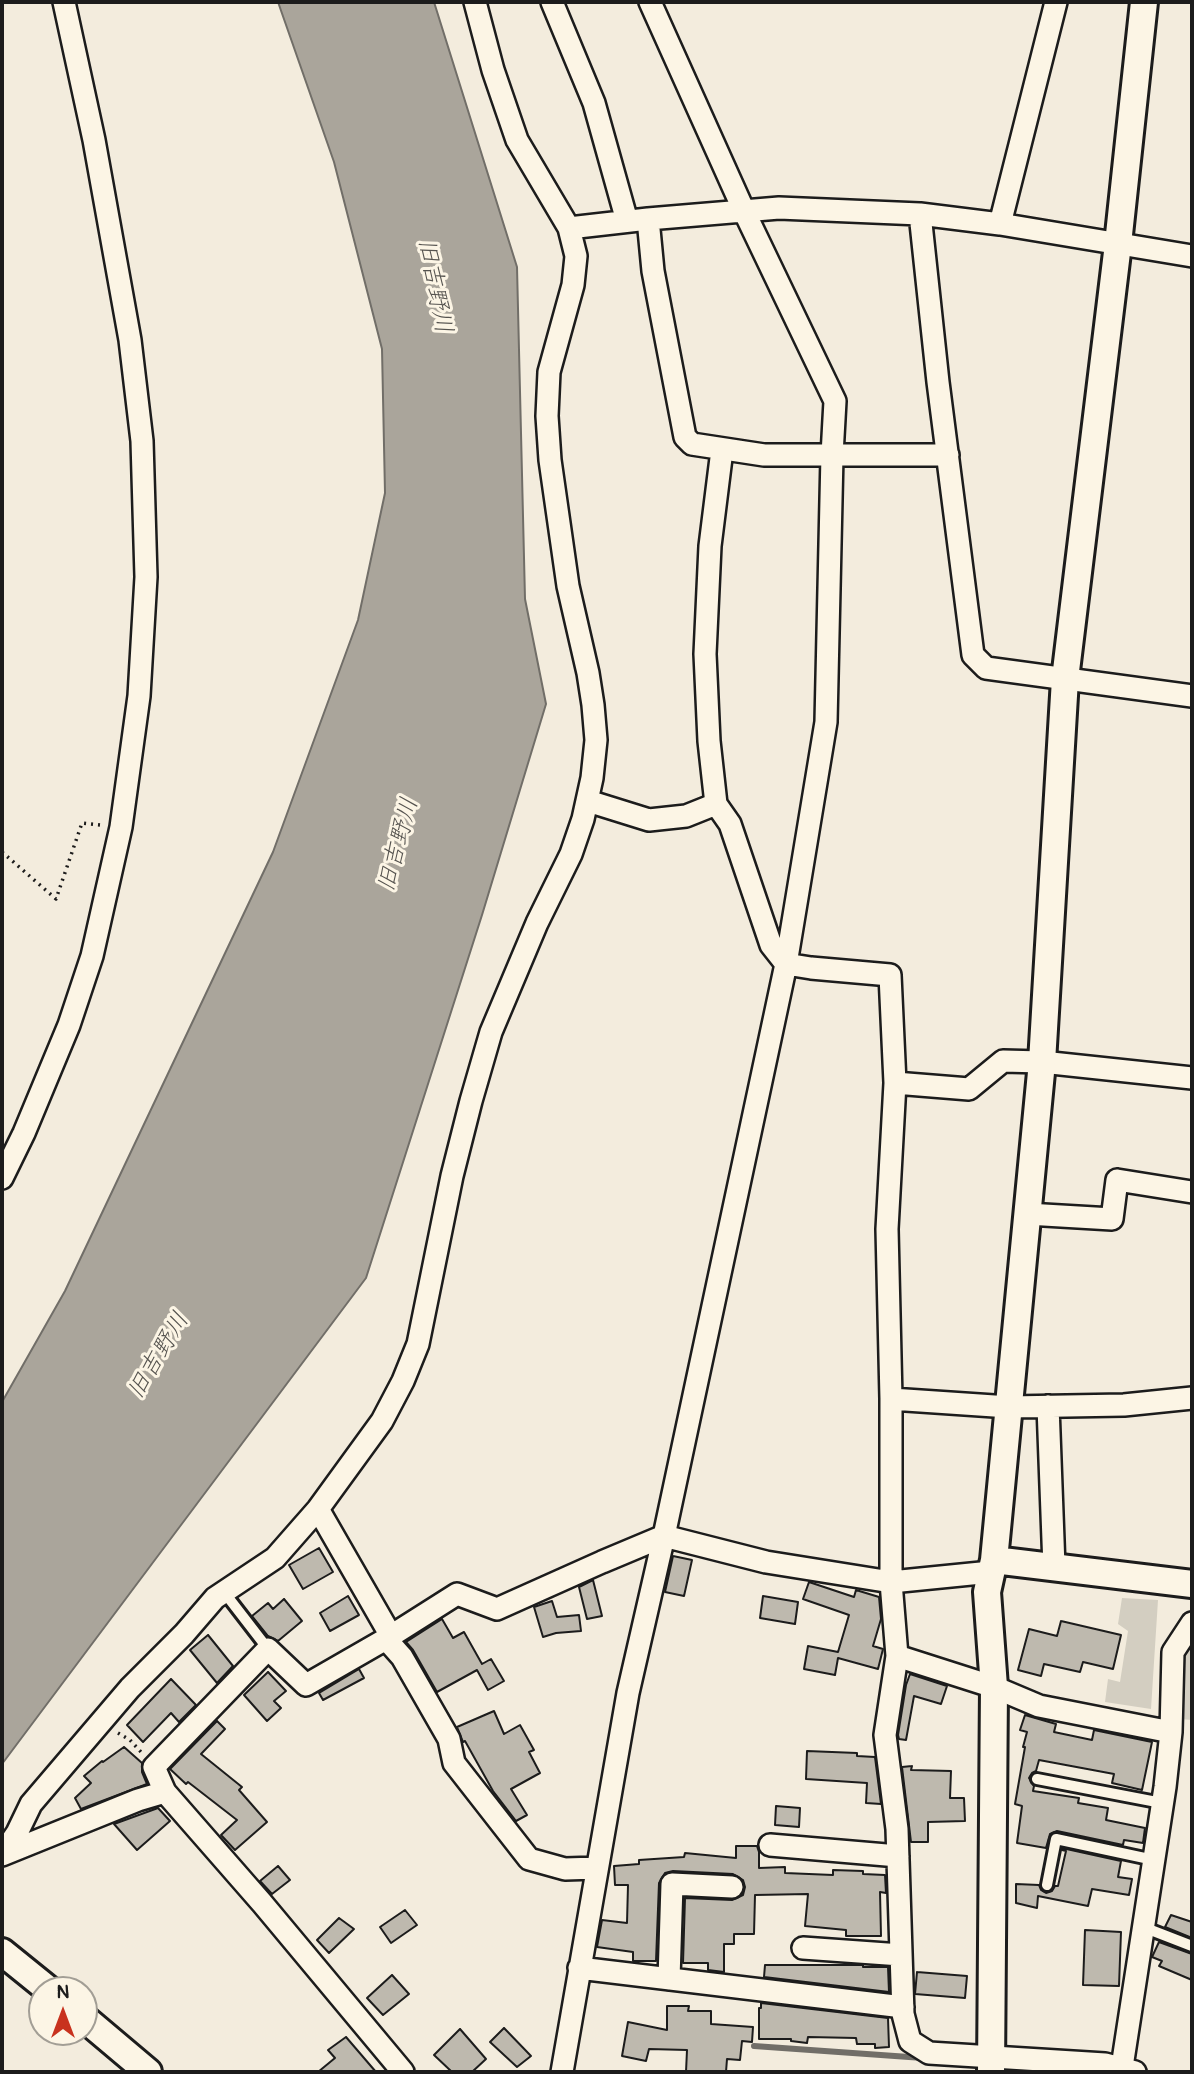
<!DOCTYPE html>
<html>
<head>
<meta charset="utf-8">
<style>
	body { margin:0 }
	#map { position:relative; width:1194px; height:2074px; overflow:hidden; background:#f3ecdd; font-family:Pangolin,sans-serif }
	canvas { display:block }
	.frame { position:absolute; inset:0; border:4px solid #1c1c1c; pointer-events:none }
	.north { position:absolute; left:28px; top:1976px; width:70px; height:70px; box-sizing:border-box; background:#fcf5e5; border:2px solid #a29e95; border-radius:50%; rotate:0deg; font-size:19px; font-weight:700; line-height:28px; text-align:center; color:#1c1c1c }
	.north::after { content:''; display:block; margin:auto; width:24px; height:32px; background:#c8321e; clip-path:polygon(50% 0,100% 100%,50% 72%,0 100%) }
</style>
</head>
<body>
<div id="map">
<canvas width="1194" height="2074"></canvas>
<div class="frame"></div>
<div class="north">N</div>
</div>
<script>
const ctx = document.querySelector('canvas').getContext('2d');
ctx.lineJoin = 'round';
function paint(path, color) {
  ctx.fillStyle = color;
  ctx.fill(path, 'evenodd');
}
function shape(rows) {
  const path = new Path2D();
  for (const r of rows) {
    path.moveTo(r[0], r[1]);
    for (let i = 2; i < r.length; i += 2) path.lineTo(r[i], r[i + 1]);
  }
  return path;
}
function strokePath(path, color, width, dash) {
  ctx.strokeStyle = color;
  ctx.lineWidth = width;
  ctx.lineCap = dash ? 'butt' : 'round';
  ctx.setLineDash(dash || []);
  ctx.stroke(path);
}
function write(font, color, halo, rows, align = 'center') {
  ctx.font = font + ' Pangolin,"Klee One",sans-serif';
  ctx.lineWidth = 6;
  ctx.setLineDash([]);
  ctx.textBaseline = 'middle';
  ctx.strokeStyle = halo;
  ctx.fillStyle = color;
  for (const [text, x, y, turn = 0] of rows) {
    ctx.save();
    ctx.translate(x, y);
    ctx.rotate((+turn || 0) * Math.PI / 180);
    ctx.textAlign = isNaN(turn) ? turn : align;
    if (halo) ctx.strokeText(text, 0, 0);
    ctx.fillText(text, 0, 0);
    ctx.restore();
  }
}
paint(shape([
	[1122,1598,1158,1600,1151,1709,1105,1702,1108,1679,1120,1682,1128,1631,1118,1624],
	[1192,1638,1192,1720,1179,1719,1181,1658]
]), '#d3cec1');
const water = shape([
	[278,2,434,2,517,267,525,599,546,704,482,915,366,1278,2,1764,2,1402,65,1291,273,852,358,620,385,493,382,349,334,162,278,2]
]);
paint(water, '#aaa59b');
strokePath(water, '#716e68', 2);
strokePath(shape([
	[754,2046,923,2058]
]), '#716e68', 6);
const building = shape([
	[319,1548,333,1572,303,1589,289,1565,319,1548],
	[673,1556,692,1560,684,1596,665,1592,673,1556],
	[593,1580,602,1616,587,1619,579,1587,593,1580],
	[809,1582,854,1597,856,1590,879,1597,881,1619,873,1646,883,1649,878,1669,838,1658,835,1675,804,1669,808,1646,838,1652,849,1615,803,1599,809,1582],
	[348,1596,359,1615,330,1631,320,1613,348,1596],
	[763,1596,798,1602,795,1624,760,1618,763,1596],
	[284,1599,302,1621,278,1641,268,1636,252,1616,268,1603,273,1609,284,1599],
	[552,1601,557,1617,579,1615,581,1631,556,1633,543,1637,534,1607,552,1601],
	[442,1619,453,1638,464,1632,482,1664,491,1659,504,1681,488,1690,477,1670,437,1692,413,1650,406,1642,442,1619],
	[1061,1621,1121,1635,1113,1669,1083,1662,1080,1672,1044,1664,1041,1676,1018,1670,1029,1629,1057,1636,1061,1621],
	[208,1635,233,1666,217,1683,190,1650,208,1635],
	[359,1669,364,1678,323,1700,319,1693,359,1669],
	[268,1672,286,1691,274,1701,281,1708,267,1721,244,1695,268,1672],
	[910,1674,947,1686,941,1704,914,1696,906,1740,899,1739,898,1735,906,1685,910,1674],
	[171,1679,196,1705,179,1722,171,1713,143,1742,127,1725,171,1679],
	[494,1711,504,1734,520,1725,534,1750,529,1752,540,1773,511,1789,527,1815,516,1821,493,1791,465,1741,463,1742,457,1727,494,1711],
	[1025,1715,1056,1724,1054,1732,1092,1740,1094,1730,1152,1742,1142,1790,1112,1783,1114,1774,1039,1760,1036,1771,1032,1773,1029,1778,1034,1786,1033,1791,1079,1798,1078,1803,1108,1808,1106,1820,1145,1828,1143,1843,1124,1840,1123,1845,1057,1831,1050,1834,1046,1848,1017,1843,1022,1806,1015,1804,1025,1747,1023,1747,1027,1732,1020,1730,1025,1715],
	[217,1721,225,1729,201,1754,242,1787,239,1790,267,1822,235,1850,221,1835,237,1820,188,1782,186,1784,170,1769,217,1721],
	[124,1747,142,1763,142,1772,147,1784,81,1809,75,1798,91,1783,84,1776,102,1761,103,1762,124,1747],
	[807,1751,857,1753,857,1756,875,1757,881,1804,866,1803,867,1783,806,1779,807,1751],
	[912,1766,911,1770,951,1771,950,1798,964,1798,965,1821,928,1822,928,1842,911,1842,902,1767,912,1766],
	[776,1806,800,1808,799,1827,775,1825,776,1806],
	[158,1808,170,1821,137,1850,114,1824,158,1808],
	[736,1846,757,1846,759,1852,759,1868,785,1867,785,1873,833,1875,833,1870,863,1871,863,1874,885,1875,886,1893,880,1892,881,1936,846,1936,846,1930,805,1926,808,1894,755,1895,754,1934,734,1934,734,1944,724,1944,724,1972,708,1970,708,1963,683,1963,685,1898,732,1900,743,1895,745,1887,743,1880,733,1874,673,1871,665,1873,659,1883,656,1961,633,1961,633,1952,597,1947,602,1920,627,1923,628,1885,615,1885,614,1866,639,1864,639,1860,684,1857,685,1853,736,1858,736,1846],
	[1062,1848,1121,1861,1118,1877,1132,1879,1129,1895,1092,1889,1088,1906,1038,1896,1037,1908,1016,1903,1016,1884,1039,1885,1041,1890,1046,1893,1052,1891,1055,1886,1058,1886,1066,1851,1062,1850,1062,1848],
	[278,1866,290,1880,272,1894,260,1881,278,1866],
	[405,1910,417,1925,391,1943,380,1927,405,1910],
	[1171,1915,1192,1922,1192,1938,1165,1927,1171,1915],
	[339,1918,354,1929,329,1953,317,1940,339,1918],
	[1085,1930,1121,1932,1119,1986,1083,1985,1085,1930],
	[1159,1942,1192,1954,1192,1980,1159,1966,1162,1961,1152,1957,1159,1942],
	[765,1965,863,1965,863,1967,888,1967,889,1992,764,1977,765,1965],
	[917,1972,967,1976,965,1998,915,1994,917,1972],
	[392,1975,409,1994,383,2015,367,1998,392,1975],
	[761,2003,888,2018,889,2047,875,2048,875,2044,857,2044,856,2038,808,2037,807,2043,791,2041,791,2039,759,2039,759,2008,761,2008,761,2003],
	[667,2006,689,2006,688,2011,711,2011,711,2024,753,2027,752,2042,742,2041,740,2060,727,2059,726,2072,686,2072,687,2050,649,2049,646,2061,622,2056,628,2022,667,2030,667,2006],
	[504,2028,531,2056,517,2067,490,2042,504,2028],
	[460,2029,486,2059,472,2072,452,2072,434,2055,460,2029],
	[346,2037,376,2072,318,2072,335,2058,328,2050,346,2037]
]);
paint(building, '#beb9ae');
strokePath(building, '#1c1c1c', 2);
const service = shape([
	[224,1592,268,1649],
	[1037,1779,1162,1803],
	[1047,1885,1056,1839,1154,1860],
	[1143,1927,1192,1946]
]);
const minor = shape([
	[552,2,594,103,627,221],
	[920,214,938,382,973,655,986,668,1192,696],
	[648,219,653,271,685,437,692,444,764,455,948,455],
	[1000,224,1056,2],
	[569,228,648,219,779,208,920,214,1000,224,1192,256],
	[722,450,710,546,705,654,709,741,716,804,730,824,771,945,786,964,811,968,890,975,895,1083,887,1229,891,1399,891,1582,897,1656,885,1735,897,1829,903,2014,910,2041,929,2053,1105,2064,1135,2072],
	[588,801,649,820,686,816,716,804],
	[895,1083,969,1089,1003,1061,1042,1062,1192,1078],
	[2,1178,24,1133,69,1025,92,956,121,827,139,696,146,577,142,441,130,340,94,140,64,2],
	[1027,1214,1112,1219,1117,1180,1192,1192],
	[891,1399,1009,1407,1124,1405,1192,1398],
	[1048,1406,1054,1567],
	[318,1509,391,1636],
	[386,1639,402,1657,449,1739,454,1763,529,1859,565,1869,597,1868],
	[897,1656,994,1687,1039,1706,1171,1732],
	[770,1845,898,1856],
	[2,1855,17,1833,31,1804,130,1688,184,1634,215,1598,275,1558,318,1509,382,1421,403,1381,418,1344,452,1176,471,1101,491,1032,537,923,571,854,583,819,592,778,596,740,593,705,588,673,568,586,550,460,547,416,549,372,573,285,576,256,569,228,517,140,493,70,475,2],
	[2,1855,138,1800,165,1792],
	[803,1948,901,1955],
	[579,1968,903,2007],
	[669,1979,672,1884,732,1887],
	[1122,2067,1165,1787,1171,1732,1173,1652,1192,1623],
	[403,2072,262,1903,165,1792,154,1767,268,1649,306,1685,386,1639,457,1594,497,1609,602,1562,664,1536,766,1562,891,1582,991,1572],
	[562,2072,628,1693,664,1536,786,964,826,722,832,455,835,401,744,211,650,2]
]);
const tertiary = shape([
	[994,1560,1192,1584],
	[2,1952,49,1990],
	[84,2018,148,2072],
	[991,2072,994,1687,987,1592,994,1560,1042,1062,1065,679,1118,244,1144,2]
]);
strokePath(service, '#1c1c1c', 16);
strokePath(minor, '#1c1c1c', 26);
strokePath(tertiary, '#1c1c1c', 32);
strokePath(shape([
	[2,852,56,899,82,823,101,825],
	[118,1733,130,1740,141,1752]
]), '#1c1c1c', 3.5, [2, 5]);
strokePath(service, '#fcf5e5', 10);
strokePath(minor, '#fcf5e5', 21);
strokePath(tertiary, '#fcf5e5', 26);
write('italic 24px', '#55534f', '#fcf5e5', [
	["旧吉野川",434,286,79],
	["旧吉野川",399,845,-75],
	["旧吉野川",159,1356,-59]
]);
</script>
</body>
</html>
